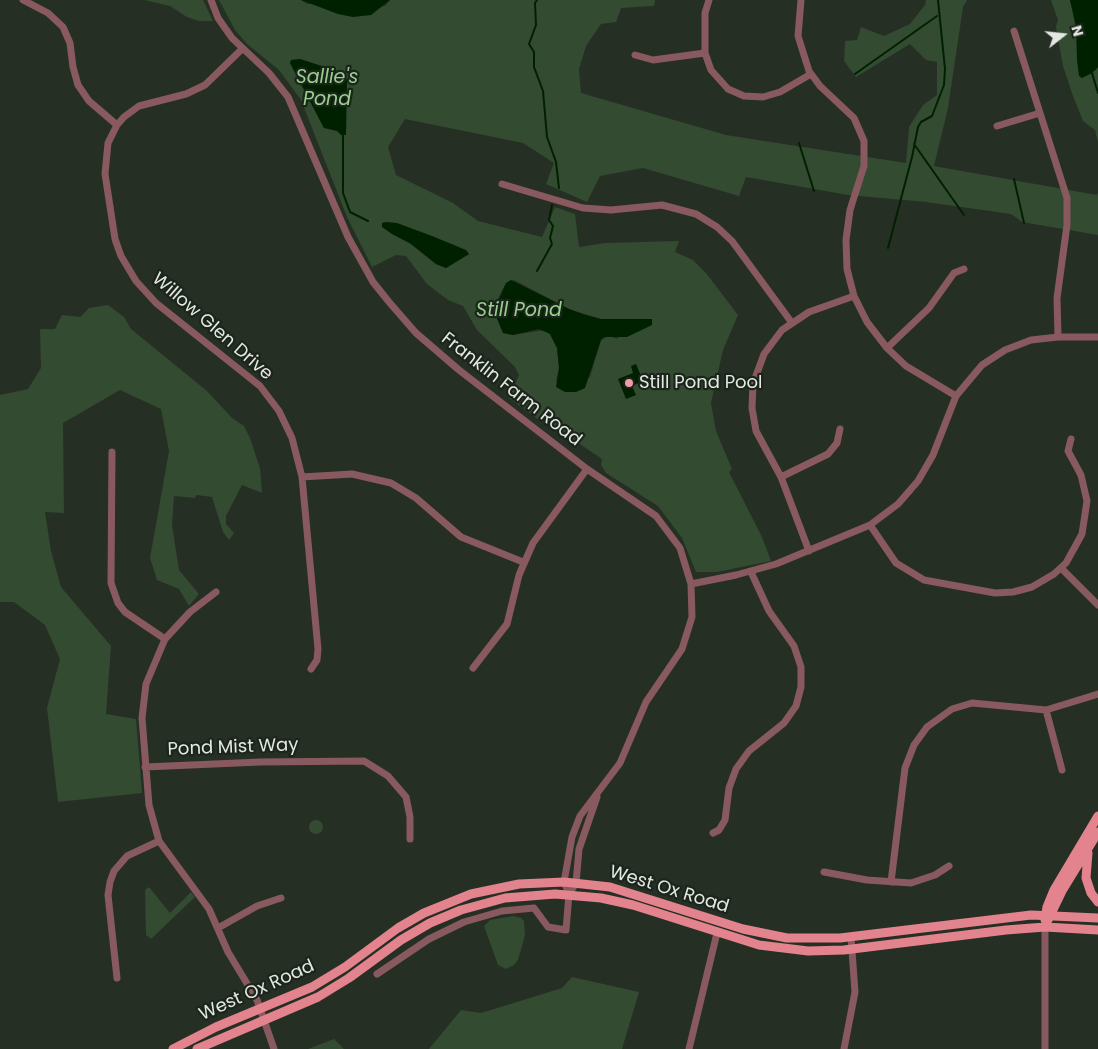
<!DOCTYPE html>
<html>
<head>
<meta charset="utf-8">
<style>
	body { margin:0 }
	#map { position:relative; width:1098px; height:1049px; overflow:hidden; background:#262f24; font-family:Poppins,sans-serif }
	canvas { display:block }
	.north { position:absolute; left:1038px; top:10px; width:50px; height:50px; -webkit-text-stroke:4px #1c251b; paint-order:stroke; rotate:74deg; font-size:14px; font-weight:700; line-height:20px; text-align:center; color:#e3e9e2 }
	.north::after { content:''; display:block; margin:auto; width:18px; height:22px; background:#e3e9e2; clip-path:polygon(50% 0,100% 100%,50% 72%,0 100%) }
</style>
</head>
<body>
<div id="map">
<canvas width="1098" height="1049"></canvas>
<div class="north">N</div>
</div>
<script>
const ctx = document.querySelector('canvas').getContext('2d');
ctx.lineJoin = 'round';
function paint(path, color) {
  ctx.fillStyle = color;
  ctx.fill(path, 'evenodd');
}
function shape(rows) {
  const path = new Path2D();
  for (const r of rows) {
    if (r.length === 3) {
      path.moveTo(r[0] + r[2], r[1]);
      path.arc(r[0], r[1], r[2], 0, 2 * Math.PI);
      continue;
    }
    path.moveTo(r[0], r[1]);
    for (let i = 2; i < r.length; i += 2) path.lineTo(r[i], r[i + 1]);
  }
  return path;
}
function strokePath(path, color, width, dash) {
  ctx.strokeStyle = color;
  ctx.lineWidth = width;
  ctx.lineCap = dash ? 'butt' : 'round';
  ctx.setLineDash(dash || []);
  ctx.stroke(path);
}
function write(font, color, halo, rows, align = 'center') {
  ctx.font = font + ' Poppins,sans-serif';
  ctx.lineWidth = 4.5;
  ctx.setLineDash([]);
  ctx.textBaseline = 'middle';
  ctx.strokeStyle = halo;
  ctx.fillStyle = color;
  for (const [text, x, y, turn = 0] of rows) {
    ctx.save();
    ctx.translate(x, y);
    ctx.rotate((+turn || 0) * Math.PI / 180);
    ctx.textAlign = isNaN(turn) ? turn : align;
    if (halo) ctx.strokeText(text, 0, 0);
    ctx.fillText(text, 0, 0);
    ctx.restore();
  }
}
paint(shape([
	[144,0,203,0,213,21,199,21,187,17,170,6],
	[219,0,301,0,307,4,385,6,390,0,655,0,654,6,621,8,616,22,601,24,586,46,579,69,581,93,726,135,906,163,909,127,923,105,937,95,937,62,926,60,910,44,856,77,844,61,845,41,857,40,861,27,884,36,910,24,925,5,926,0,967,0,963,7,948,108,934,166,1097,195,1098,192,1098,235,1022,222,1011,214,926,202,848,195,746,177,739,196,643,168,600,176,587,202,546,184,554,163,523,143,405,119,388,147,396,175,453,203,478,221,542,237,555,207,575,214,579,247,606,243,679,241,675,252,693,260,706,273,738,315,723,350,711,403,716,431,732,469,729,472,762,537,771,561,717,572,696,572,682,538,658,506,606,473,601,465,602,459,562,432,556,432,509,398,519,375,515,367,477,330,463,306,448,300,427,284,406,256,396,255,372,267,347,217,301,100,279,70,247,44,235,30],
	[300,59,343,73,324,128,290,63],
	[411,244,469,254,446,268,436,264],
	[514,280,569,309,601,319,618,319,618,339,609,336,601,340,590,377,556,381,559,368,557,348,550,334,545,330,513,335,503,333,494,311,495,304,506,283],
	[1051,0,1070,0,1078,40,1095,71,1098,67,1098,143,1095,130,1083,121,1073,96,1063,66,1056,27,1058,20],
	[108,305,124,317,131,329,207,391,232,418,244,426,250,438,260,468,262,493,242,485,226,516,226,524,234,533,229,540,223,532,212,497,196,495,195,498,174,496,172,525,179,570,199,594,189,606,179,589,157,580,150,558,169,451,161,409,120,390,63,423,64,513,45,512,51,551,61,587,111,646,106,714,136,719,142,793,58,802,47,708,60,659,45,625,14,602,0,602,0,395,28,389,41,368,40,329,55,329,62,315,80,317,89,308],
	[316,827,7],
	[149,887,170,913,191,892,195,897,151,939,146,935,145,890],
	[513,916,521,918,524,921,525,935,518,960,514,965,506,969,498,965,484,926,490,920],
	[572,977,639,992,622,1049,429,1049,461,1010,481,1013,562,988],
	[334,1039,344,1049,308,1049]
]), '#334b30');
paint(shape([
	[301,0,390,0,371,15,353,17,338,14],
	[1070,0,1098,0,1098,67,1092,73,1082,78,1079,76,1077,60,1076,25],
	[300,59,343,73,347,80,346,135,341,135,337,131,324,128,290,63,291,60],
	[386,222,397,223,432,236,466,250,469,254,446,268,436,264,411,244,392,234,382,227,382,223],
	[511,280,569,309,585,315,601,319,652,319,652,325,627,337,604,337,601,340,585,388,576,392,565,392,556,387,559,368,557,348,550,334,539,329,513,335,503,333,494,311,506,283],
	[636,364,643,381,632,386,636,395,626,399,618,379,633,373,631,366]
]), '#002100');
strokePath(shape([
	[537,0,535,3,536,25,529,44,534,52,534,67,543,91,547,137,556,162,559,188],
	[1092,73,1098,93],
	[855,74,937,16],
	[343,135,343,193,350,212,368,221],
	[799,143,814,191],
	[914,144,964,215],
	[1014,179,1024,223],
	[888,248,912,157,918,127,921,122,932,116,944,85,945,69,938,0],
	[537,271,552,244,550,238,553,226,549,220,552,205]
]), '#002100', 2);
strokePath(shape([
	[23,0,48,13,63,27,70,43,73,67,78,85,89,101,117,125],
	[211,0,218,18,232,38,269,73,288,97,348,237,373,282,389,302,416,333,459,370,587,469,656,516,680,548,691,584,692,617,682,649,646,702,620,763,580,816,572,837,564,882,569,894,566,930,548,927,534,908,502,911,464,922,429,939,377,974],
	[709,0,705,13,705,53,711,70,728,89,744,96,763,97,780,92,811,74],
	[801,0,798,36,809,71,820,86,854,118,864,141,864,166,850,210,846,240,847,269,854,296,867,322,887,348,906,366,956,396],
	[1014,31,1067,198,1067,225,1057,298,1058,337],
	[242,49,205,85,186,94,139,106,124,117,117,125,108,143,105,174,115,239,121,256,136,281,156,303,260,386,279,411,292,438,302,477,318,649,317,660,311,669],
	[635,55,653,60,705,53],
	[997,126,1040,113],
	[502,184,583,208,611,210,662,205,696,214,717,227,732,241,792,323],
	[887,348,929,308,954,273,964,269],
	[112,452,111,583,118,603,125,612,165,639],
	[302,477,352,474,391,483,416,498,461,537,523,562],
	[781,477,828,454,837,443,840,429],
	[870,525,896,563,924,580,995,593,1013,592,1032,587,1054,574,1066,563,1082,534,1087,501,1081,475,1068,451,1071,439],
	[809,551,781,477,756,431,752,408,753,384,764,354,782,330,809,312,854,296],
	[1061,568,1098,605],
	[691,584,736,575,776,564,870,525,898,504,918,481,933,455,956,396,982,365,1005,350,1031,340,1058,337,1098,337],
	[216,592,190,612,165,639,146,684,142,718,149,805,159,841,209,909,228,952,257,1000,274,1049],
	[473,668,507,624,519,575,533,543,587,469],
	[1046,710,1062,770],
	[145,767,260,762,364,761,388,776,406,797,410,817,410,839],
	[713,833,719,830,725,820,729,788,736,769,749,751,784,723,796,706,801,687,801,667,794,646,769,611,751,572],
	[824,872,867,880,911,883,935,875,949,866],
	[891,882,905,768,914,745,927,727,952,709,972,703,1046,710,1098,694],
	[569,894,576,883,579,849,597,797],
	[1045,927,1045,1049],
	[218,928,257,906,281,898],
	[117,978,108,895,110,882,114,871,127,856,159,841],
	[689,1049,717,933],
	[844,1049,855,992,851,937]
]), '#88595e', 7);
strokePath(shape([
	[1088,853,1086,878,1091,893,1098,902],
	[1045,920,1047,907,1054,890,1098,816],
	[1048,920,1062,891,1098,832],
	[173,1049,216,1027,312,987,345,967,398,928,424,913,471,894,519,884,564,882,610,887,743,929,787,938,840,938,1031,915,1098,918],
	[197,1049,318,997,349,978,401,940,430,923,461,910,505,898,555,894,601,898,633,905,759,945,808,951,844,950,1006,930,1045,927,1098,930]
]), '#e3838e', 9);
for (const [x, y, r, color] of [
	[629,383,5,"#f49aa4"]
]) {
  const dot = new Path2D();
  dot.arc(x, y, r, 0, 2 * Math.PI);
  ctx.fillStyle = color;
  ctx.fill(dot);
  strokePath(dot, '#1c251b', 2);
}
write('18px', '#e3e9e2', '#1c251b', [
	["Willow Glen Drive",212,327,41],
	["Franklin Farm Road",511,390,38],
	["Pond Mist Way",233,748,-2],
	["West Ox Road",669,890,17],
	["West Ox Road",257,991,-24]
]);
write('18px', '#e3e9e2', '#1c251b', [
	["Still Pond Pool",639,383]
], 'left');
write('italic 19px', '#98d18e', '#1c251b', [
	["Sallie's",327,78],
	["Pond",327,100],
	["Still Pond",519,311]
]);
</script>
</body>
</html>
